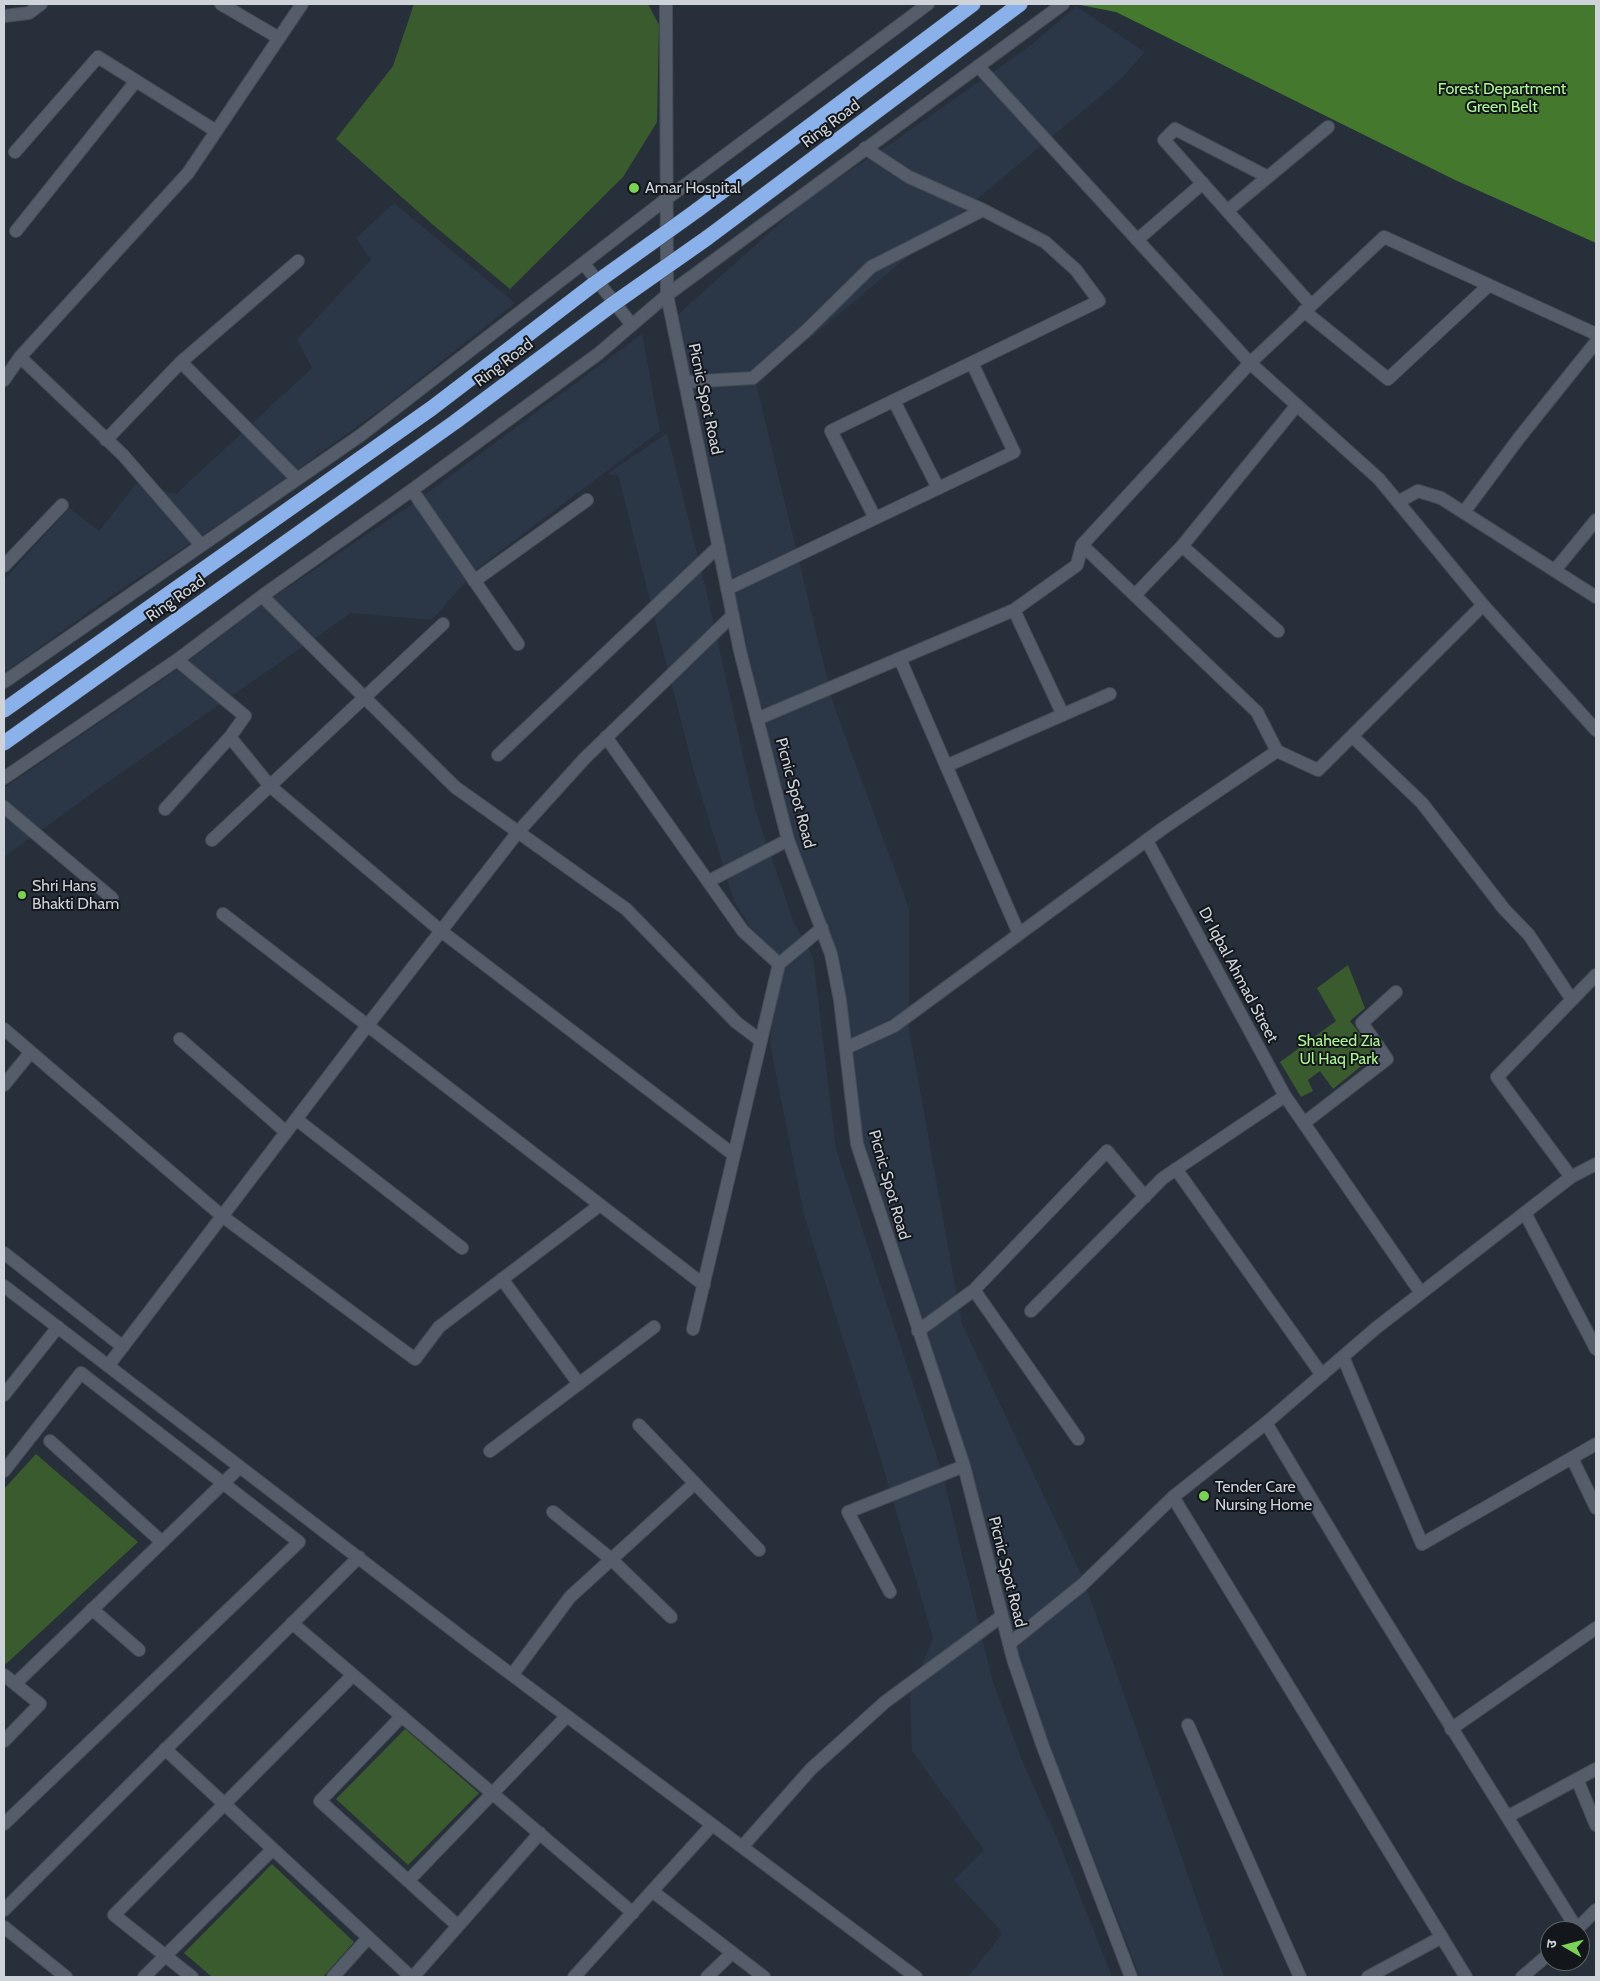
<!DOCTYPE html>
<html>
<head>
<meta charset="utf-8">
<style>
	body { margin:0 }
	#map { position:relative; width:1600px; height:1981px; overflow:hidden; background:#272f3a; font-family:Cabin,"Noto Sans Devanagari",sans-serif }
	canvas { display:block }
	.frame { position:absolute; inset:0; border:5px solid #ced3da; pointer-events:none }
	.north { position:absolute; left:1540px; top:1921px; width:50px; height:50px; box-sizing:border-box; background:#13171c; border:1px solid #5e6268; border-radius:50%; rotate:278deg; font-size:14px; font-weight:700; line-height:20px; text-align:center; color:#ced3da }
	.north::after { content:''; display:block; margin:auto; width:18px; height:22px; background:#7bd155; clip-path:polygon(50% 0,100% 100%,50% 72%,0 100%) }
</style>
</head>
<body>
<div id="map">
<canvas width="1600" height="1981"></canvas>
<div class="frame"></div>
<div class="north">उ</div>
</div>
<script>
const ctx = document.querySelector('canvas').getContext('2d');
ctx.lineJoin = 'round';
function paint(path, color) {
  ctx.fillStyle = color;
  ctx.fill(path, 'evenodd');
}
function shape(rows) {
  const path = new Path2D();
  for (const r of rows) {
    path.moveTo(r[0], r[1]);
    for (let i = 2; i < r.length; i += 2) path.lineTo(r[i], r[i + 1]);
  }
  return path;
}
function strokePath(path, color, width, dash) {
  ctx.strokeStyle = color;
  ctx.lineWidth = width;
  ctx.lineCap = dash ? 'butt' : 'round';
  ctx.setLineDash(dash || []);
  ctx.stroke(path);
}
function write(font, color, halo, rows, align = 'center') {
  ctx.font = font + ' Cabin,sans-serif';
  ctx.lineWidth = 4;
  ctx.setLineDash([]);
  ctx.textBaseline = 'middle';
  ctx.strokeStyle = halo;
  ctx.fillStyle = color;
  for (const [text, x, y, turn = 0] of rows) {
    ctx.save();
    ctx.translate(x, y);
    ctx.rotate((+turn || 0) * Math.PI / 180);
    ctx.textAlign = isNaN(turn) ? turn : align;
    if (halo) ctx.strokeText(text, 0, 0);
    ctx.fillText(text, 0, 0);
    ctx.restore();
  }
}
paint(shape([
	[1076,6,1145,52,1120,80,756,383,834,706,909,908,909,1029,962,1324,1083,1578,1224,1977,1140,1977,1025,1683,863,1141,835,950,792,837,731,591,674,318,808,198,886,147,1030,46],
	[394,203,515,303,388,404,261,496,107,599,4,673,4,580,69,508,99,531,136,484,176,494,312,368,297,339,371,260,356,238],
	[642,334,660,431,478,568,432,620,351,613,98,789,4,857,4,788,178,669,259,607,412,504],
	[667,433,706,589,755,809,793,920,813,957,836,1149,943,1475,992,1679,1023,1763,1058,1840,1112,1977,968,1977,1001,1935,1000,1930,954,1880,984,1850,912,1751,910,1695,933,1638,879,1453,804,1215,770,1043,776,967,734,901,694,772,618,475,607,474]
]), '#2b3647');
paint(shape([
	[414,4,648,4,659,25,657,122,623,177,510,289,432,224,336,139,393,66],
	[1348,965,1365,1008,1350,1021,1376,1054,1333,1089,1320,1071,1308,1080,1313,1091,1301,1097,1280,1062,1336,1021,1317,988],
	[36,1454,138,1542,6,1664,4,1662,4,1489],
	[405,1729,479,1793,408,1865,336,1799],
	[272,1864,354,1942,323,1977,212,1977,184,1953]
]), '#3a5b2d');
paint(shape([
	[1075,4,1596,4,1596,243,1455,180,1116,12]
]), '#44782d');
const minor = shape([
	[221,4,279,38],
	[666,4,667,295,740,651,788,840,831,954,840,1000,857,1144,964,1466,1013,1659,1042,1744,1131,1977],
	[4,16,29,13,41,4],
	[978,66,1250,363,1379,479,1483,605,1596,730],
	[865,148,909,177,983,210,1045,242,1076,270,1099,301,831,431,875,518],
	[15,152,98,57,216,131],
	[1268,177,1175,129,1164,140,1311,305],
	[1227,211,1328,127],
	[16,231,136,81],
	[1137,240,1203,183],
	[584,264,632,325],
	[1304,311,1388,379,1489,285],
	[181,362,297,479],
	[4,380,20,357],
	[685,382,753,378,807,330,871,267,983,210],
	[894,401,938,488],
	[106,440,181,362,298,261],
	[412,490,518,644],
	[1398,502,1418,491,1441,498,1596,597],
	[1464,512,1519,438,1596,342],
	[201,545,123,455,20,357,188,173,302,4],
	[1082,545,1257,712,1277,751,1318,770,1483,605],
	[4,566,62,505],
	[1555,570,1596,520],
	[474,581,587,500],
	[727,589,1014,452,972,363],
	[1135,595,1182,546],
	[262,596,455,787,626,909,736,1022,761,1041],
	[1014,610,1063,715],
	[1278,631,1182,546,1297,405],
	[900,659,1019,934],
	[4,682,361,435,665,200,928,4],
	[757,719,1014,610,1077,565,1082,545,1250,363,1384,237,1596,334],
	[1352,736,1422,803,1504,909,1529,935,1572,1000],
	[230,737,270,786,441,931,734,1155],
	[606,737,743,931,779,964],
	[498,755,719,546],
	[946,766,1110,694],
	[4,778,177,660,262,596,412,490,598,354,667,295,1063,4],
	[4,807,112,898],
	[165,809,230,737,245,716,177,660],
	[212,840,443,624],
	[1147,841,1285,1096,1421,1293],
	[709,881,788,840],
	[223,914,704,1285],
	[4,1029,222,1216,415,1359,439,1327,600,1205],
	[180,1039,286,1132],
	[846,1048,894,1026,1162,829,1277,751],
	[4,1085,30,1053],
	[296,1119,462,1248],
	[1304,1123,1387,1059,1362,1023,1396,992],
	[1176,1169,1322,1375],
	[1571,1177,1497,1077,1596,975],
	[1525,1213,1596,1349],
	[4,1253,123,1347],
	[502,1279,579,1384],
	[4,1286,476,1648,916,1977],
	[1031,1311,1163,1178,1285,1096],
	[693,1329,779,964,822,928],
	[918,1331,974,1290],
	[1343,1357,1422,1544,1596,1444],
	[108,1366,367,1026,518,832,585,758,733,615],
	[4,1395,58,1327],
	[1266,1423,1369,1595,1577,1929],
	[639,1425,759,1550],
	[1078,1439,974,1290,1107,1151,1145,1197],
	[50,1441,162,1542],
	[490,1451,654,1327],
	[1572,1458,1596,1508],
	[4,1471,81,1373,299,1542,4,1824],
	[1173,1497,1466,1977],
	[553,1512,611,1559,671,1617],
	[890,1592,848,1512,964,1466],
	[92,1609,139,1650],
	[292,1623,633,1913],
	[1009,1644,1082,1585,1173,1497,1266,1423,1376,1328,1571,1177,1596,1164],
	[4,1675,40,1704,4,1741],
	[512,1675,570,1597,695,1483],
	[15,1684,240,1467],
	[402,1716,320,1801,458,1926],
	[1188,1725,1300,1977],
	[1451,1729,1596,1628],
	[165,1749,411,1977],
	[1577,1779,1596,1825],
	[1507,1817,1596,1769],
	[742,1847,811,1769,885,1702,1002,1616],
	[408,1881,567,1716],
	[652,1891,764,1977],
	[4,1910,359,1557],
	[4,1927,66,1977],
	[1575,1931,1596,1910],
	[144,1977,273,1849],
	[192,1977,114,1915,353,1675],
	[333,1977,368,1938],
	[413,1977,540,1833],
	[574,1977,712,1825],
	[707,1977,732,1953],
	[1368,1977,1442,1937],
	[1522,1977,1550,1953]
]);
const highway = shape([
	[696,211,973,4],
	[707,238,1020,4],
	[4,710,432,408,594,284],
	[4,743,455,422,613,304]
]);
strokePath(minor, '#454c55', 14);
strokePath(highway, '#454c55', 16);
strokePath(minor, '#555d6a', 12);
strokePath(highway, '#8bb1eb', 15);
const highwayBridge = shape([
	[594,284,696,211],
	[613,304,707,238]
]);
strokePath(highwayBridge, '#454c55', 16, []);
strokePath(highwayBridge, '#8bb1eb', 15);
for (const [x, y, r, color] of [
	[634,188,6,"#7bd155"],
	[22,895,5,"#7bd155"],
	[1204,1496,6,"#7bd155"]
]) {
  const dot = new Path2D();
  dot.arc(x, y, r, 0, 2 * Math.PI);
  ctx.fillStyle = color;
  ctx.fill(dot);
  strokePath(dot, '#13171c', 2);
}
write('16px', '#aef691', '#13171c', [
	["Forest Department",1502,89],
	["Green Belt",1502,107],
	["Shaheed Zia",1339,1041],
	["Ul Haq Park",1339,1059]
]);
write('16px', '#ced3da', '#13171c', [
	["Ring Road",831,124,-37],
	["Ring Road",504,363,-37],
	["Picnic Spot Road",705,399,78],
	["Ring Road",176,599,-35],
	["Picnic Spot Road",795,793,75],
	["Dr Iqbal Ahmad Street",1238,975,62],
	["Picnic Spot Road",889,1185,74],
	["Picnic Spot Road",1007,1572,76]
]);
write('16px', '#ced3da', '#13171c', [
	["Amar Hospital",645,188],
	["Shri Hans",32,886],
	["Bhakti Dham",32,904],
	["Tender Care",1215,1487],
	["Nursing Home",1215,1505]
], 'left');
</script>
</body>
</html>
